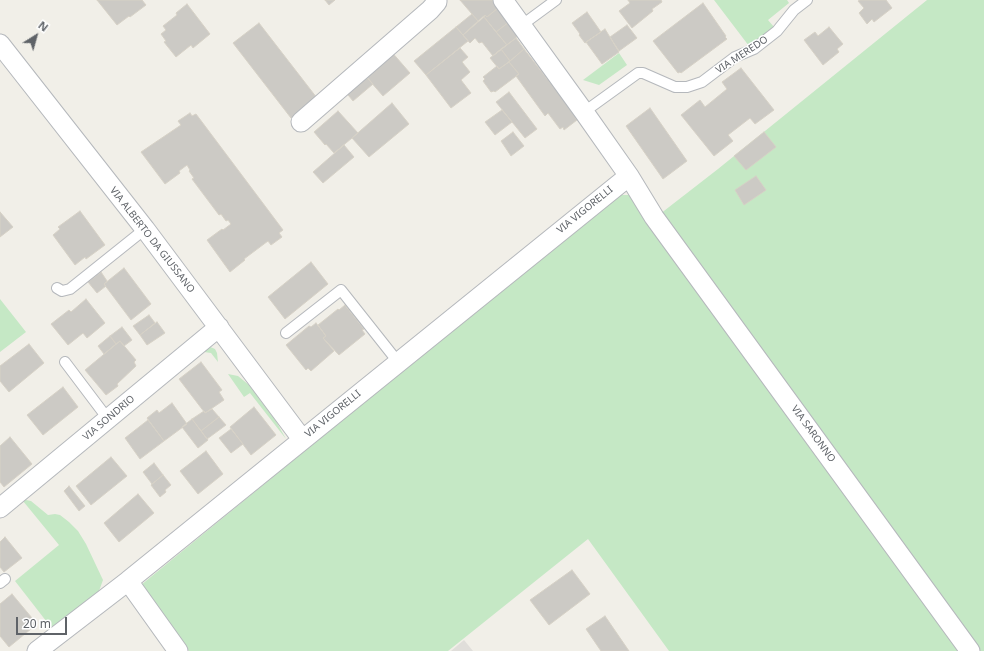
<!DOCTYPE html>
<html>
<head>
<meta charset="utf-8">
<style>
	body { margin:0 }
	#map { position:relative; width:984px; height:651px; overflow:hidden; background:#f1efe8; font-family:"Noto Sans",sans-serif }
	canvas { display:block }
	.north { position:absolute; left:16px; top:16px; width:40px; height:40px; -webkit-text-stroke:3px #fff; paint-order:stroke; rotate:37deg; font-size:11px; font-weight:700; line-height:16px; text-align:center; color:#5f6368 }
	.north::after { content:''; display:block; margin:auto; width:14px; height:18px; background:#5f6368; clip-path:polygon(50% 0,100% 100%,50% 72%,0 100%) }
	.scale { position:absolute; left:16px; top:617px; width:51px; height:18px; box-sizing:border-box; border:2px solid #5f6368; border-top:0; padding-left:5px; font-size:12px; line-height:14px; white-space:nowrap; color:#5f6368; -webkit-text-stroke:3px #fff; paint-order:stroke }
</style>
</head>
<body>
<div id="map">
<canvas width="984" height="651"></canvas>
<div class="north">N</div>
<div class="scale">20 m</div>
</div>
<script>
const ctx = document.querySelector('canvas').getContext('2d');
ctx.lineJoin = 'round';
function paint(path, color) {
  ctx.fillStyle = color;
  ctx.fill(path, 'evenodd');
}
function shape(rows) {
  const path = new Path2D();
  for (const r of rows) {
    path.moveTo(r[0], r[1]);
    for (let i = 2; i < r.length; i += 2) path.lineTo(r[i], r[i + 1]);
  }
  return path;
}
function strokePath(path, color, width, dash) {
  ctx.strokeStyle = color;
  ctx.lineWidth = width;
  ctx.lineCap = dash ? 'butt' : 'round';
  ctx.setLineDash(dash || []);
  ctx.stroke(path);
}
function write(font, color, halo, rows, align = 'center') {
  ctx.font = font + ' "Noto Sans",sans-serif';
  ctx.lineWidth = 3;
  ctx.setLineDash([]);
  ctx.textBaseline = 'middle';
  ctx.strokeStyle = halo;
  ctx.fillStyle = color;
  for (const [text, x, y, turn = 0] of rows) {
    ctx.save();
    ctx.translate(x, y);
    ctx.rotate((+turn || 0) * Math.PI / 180);
    ctx.textAlign = isNaN(turn) ? turn : align;
    if (halo) ctx.strokeText(text, 0, 0);
    ctx.fillText(text, 0, 0);
    ctx.restore();
  }
}
paint(shape([
	[464,640,473,651,451,651]
]), '#e0deda');
paint(shape([
	[714,0,787,0,789,3,768,20,774,27,749,46],
	[927,0,984,0,984,651,669,651,588,539,448,651,189,651,141,585,617,195,633,195,651,221,718,169],
	[619,53,627,65,599,85,583,80],
	[0,299,26,332,0,352],
	[208,346,215,349,217,353,218,362,211,353,204,352,165,384,164,382],
	[228,374,238,376,249,385,276,421,286,439,250,393,244,397],
	[26,500,31,501,48,515,55,514,60,515,69,522,78,531,86,544,103,580,99,591,54,628,50,626,15,581,59,545,23,501]
]), '#c5e8c5');
const building = shape([
	[97,0,142,0,146,5,130,17,129,16,117,25,97,0],
	[325,0,335,0,329,5,325,0],
	[460,0,492,0,498,8,487,17,485,15,478,21,460,0],
	[628,0,661,0,662,2,652,9,653,11,632,28,619,11,630,3,628,0],
	[860,0,886,0,892,8,874,22,872,19,867,24,859,13,864,8,858,1,860,0],
	[703,3,726,36,725,37,727,39,681,73,680,72,678,73,653,41,703,3],
	[187,4,210,34,193,48,191,45,176,57,164,42,166,41,161,34,166,30,163,26,177,15,176,13,187,4],
	[498,8,509,22,496,32,484,17,485,15,487,17,498,8],
	[587,12,601,32,585,43,579,35,580,34,572,23,587,12],
	[472,14,478,21,463,35,456,27,472,14],
	[484,17,507,45,493,56,482,42,479,43,475,38,470,43,463,35,484,17],
	[509,22,517,33,516,38,507,45,496,32,509,22],
	[259,23,317,98,291,118,233,43,259,23],
	[627,25,637,38,619,51,610,37,627,25],
	[456,27,468,41,426,75,414,61,456,27],
	[829,27,843,44,837,49,839,52,823,65,804,40,815,32,818,36,829,27],
	[605,29,619,52,602,64,586,42,605,29],
	[516,38,524,49,510,61,501,49,516,38],
	[460,48,468,57,462,62,470,72,461,80,471,93,451,108,426,75,460,48],
	[501,49,510,61,499,69,490,58,501,49],
	[524,49,576,116,575,118,577,120,564,130,563,127,560,129,548,113,545,116,516,76,519,74,509,62,524,49],
	[390,50,410,73,383,96,363,73,390,50],
	[509,62,519,74,495,92,494,91,491,92,483,81,485,79,483,77,497,66,499,69,509,62],
	[741,68,774,110,755,124,750,118,728,135,733,141,714,156,681,115,700,100,705,107,727,89,722,82,741,68],
	[363,73,373,84,353,101,344,90,363,73],
	[509,92,537,129,525,138,496,102,509,92],
	[392,103,409,124,369,157,352,138,392,103],
	[650,108,687,161,663,179,626,126,650,108],
	[502,110,512,122,495,135,485,122,502,110],
	[338,111,358,133,334,153,326,144,325,145,314,132,338,111],
	[190,113,192,116,196,114,283,230,279,233,282,237,271,245,268,241,244,259,245,260,230,272,207,240,222,229,223,230,231,224,228,220,226,221,221,214,219,215,192,179,194,178,189,171,190,170,187,165,179,171,180,173,165,184,141,152,181,125,178,121,190,113],
	[513,132,524,146,511,156,501,141,513,132],
	[764,132,776,147,746,170,734,156,764,132],
	[344,145,354,157,323,183,313,172,344,145],
	[756,176,766,190,744,205,735,190,756,176],
	[80,211,105,245,86,259,85,257,75,265,53,235,60,229,58,227,80,211],
	[0,212,13,227,0,237,0,212],
	[311,262,328,284,285,319,268,297,311,262],
	[124,268,151,304,131,320,104,284,124,268],
	[101,272,107,281,104,284,106,286,97,293,88,282,101,272],
	[86,299,105,323,87,338,83,333,68,345,51,324,69,310,71,312,86,299],
	[345,305,364,329,362,330,365,334,339,355,323,338,326,336,318,325,338,309,339,310,345,305],
	[149,315,155,323,140,335,133,326,149,315],
	[157,322,165,333,147,345,140,335,157,322],
	[316,323,326,336,323,338,334,351,311,371,308,368,306,370,286,345,309,326,311,327,316,323],
	[122,327,132,340,124,346,120,341,116,344,110,336,122,327],
	[110,336,116,344,104,354,98,346,110,336],
	[120,341,136,360,134,362,136,366,117,384,118,386,106,395,85,370,120,341],
	[29,344,44,363,9,392,0,381,0,366,29,344],
	[201,362,222,390,219,392,224,400,205,413,179,379,201,362],
	[63,387,78,407,43,435,27,415,63,387],
	[172,403,187,424,164,441,147,418,157,410,159,413,172,403],
	[254,407,276,435,251,455,230,427,254,407],
	[212,409,219,417,201,431,192,419,204,411,205,413,212,409],
	[219,417,226,425,207,439,201,431,219,417],
	[192,419,208,440,198,448,182,427,192,419],
	[148,420,164,441,140,459,125,438,148,420],
	[231,429,243,444,231,453,219,438,231,429],
	[10,437,32,464,4,487,0,482,0,446,10,437],
	[206,451,223,474,198,494,180,471,206,451],
	[111,457,127,476,91,505,76,486,111,457],
	[154,463,163,475,152,484,143,472,154,463],
	[163,475,171,485,165,490,166,492,160,497,151,485,163,475],
	[69,486,85,506,79,511,64,491,69,486],
	[138,494,154,513,119,542,104,523,138,494],
	[5,537,22,558,4,572,0,567,0,542,5,537],
	[572,570,590,594,549,625,530,600,572,570],
	[12,594,37,624,9,647,0,636,0,604,12,594],
	[605,616,629,651,601,651,586,629,605,616]
]);
paint(building, '#cccac5');
strokePath(building, '#d6d1c6', 1);
const service = shape([
	[522,25,556,0],
	[584,112,638,73,643,73,675,87,687,87,702,82,735,57,754,49,777,31,794,10,807,0],
	[57,288,62,291,70,289,145,229],
	[286,333,341,290,398,362],
	[65,362,108,419],
	[0,583,5,579]
]);
const minor = shape([
	[503,0,584,112,629,176,654,217,970,651],
	[0,44,145,229,302,439],
	[301,122,430,10,437,2,437,0],
	[0,508,219,327],
	[128,581,178,651],
	[37,651,128,581,629,176]
]);
strokePath(service, '#b5b8bc', 12);
strokePath(minor, '#b5b8bc', 21);
strokePath(service, '#fff', 10);
strokePath(minor, '#fff', 19);
write('10px', '#5f6368', '#fff', [
	["VIA MEREDO",742,55,-33],
	["VIA VIGORELLI",585,210,-39],
	["VIA ALBERTO DA GIUSSANO",152,240,52],
	["VIA VIGORELLI",333,414,-39],
	["VIA SONDRIO",109,418,-40],
	["VIA SARONNO",813,434,54]
]);
</script>
</body>
</html>
